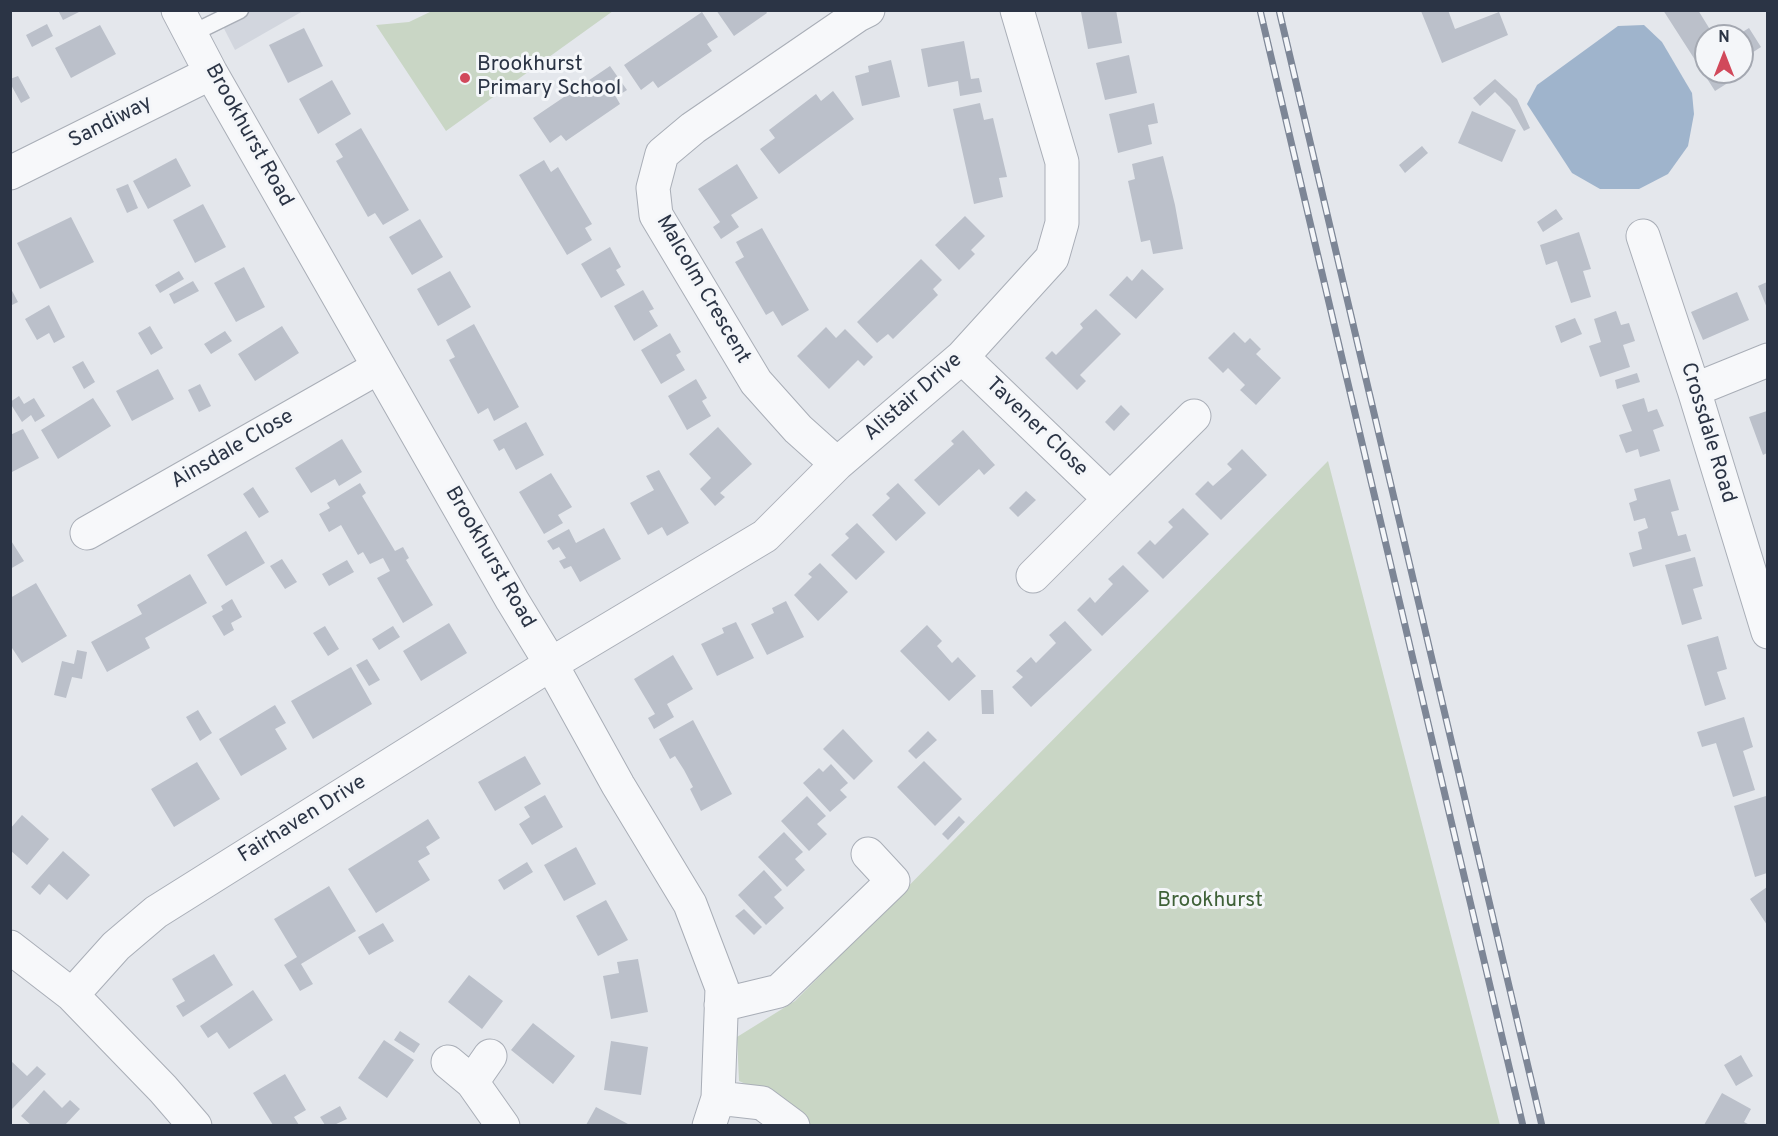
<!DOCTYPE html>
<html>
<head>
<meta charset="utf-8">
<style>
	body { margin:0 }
	#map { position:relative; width:1778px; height:1136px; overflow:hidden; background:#e4e7ec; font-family:Overpass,sans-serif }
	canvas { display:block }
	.frame { position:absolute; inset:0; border:12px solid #2b3445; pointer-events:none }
	.north { position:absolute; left:1694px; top:24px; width:60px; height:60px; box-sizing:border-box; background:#f4f6f9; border:2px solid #a4a8b1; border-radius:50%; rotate:0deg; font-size:16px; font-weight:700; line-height:24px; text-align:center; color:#2b3445 }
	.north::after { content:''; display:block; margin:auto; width:21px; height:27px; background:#d1495b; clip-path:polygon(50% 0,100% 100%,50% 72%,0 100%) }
</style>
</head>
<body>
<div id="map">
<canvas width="1778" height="1136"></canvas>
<div class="frame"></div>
<div class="north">N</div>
</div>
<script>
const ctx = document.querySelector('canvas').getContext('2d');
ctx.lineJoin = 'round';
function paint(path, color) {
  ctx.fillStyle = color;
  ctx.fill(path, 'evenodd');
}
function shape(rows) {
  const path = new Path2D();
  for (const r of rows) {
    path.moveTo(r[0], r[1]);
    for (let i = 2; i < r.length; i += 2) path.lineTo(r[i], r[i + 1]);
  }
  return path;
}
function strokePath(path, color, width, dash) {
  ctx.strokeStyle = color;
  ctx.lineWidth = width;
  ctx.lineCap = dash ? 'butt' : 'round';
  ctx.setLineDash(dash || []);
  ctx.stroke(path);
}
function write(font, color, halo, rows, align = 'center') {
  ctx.font = font + ' Overpass,sans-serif';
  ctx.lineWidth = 6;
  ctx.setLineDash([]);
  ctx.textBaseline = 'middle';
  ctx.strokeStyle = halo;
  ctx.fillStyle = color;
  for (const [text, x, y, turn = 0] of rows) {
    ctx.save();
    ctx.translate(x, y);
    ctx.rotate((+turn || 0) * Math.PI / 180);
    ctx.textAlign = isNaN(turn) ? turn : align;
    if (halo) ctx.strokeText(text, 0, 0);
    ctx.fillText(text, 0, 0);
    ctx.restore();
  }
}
paint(shape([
	[215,11,303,11,235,50]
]), '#d2d6de');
paint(shape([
	[432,11,432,10,613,11,446,131,376,25,409,22],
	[1328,461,1500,1125,806,1125,781,1100,739,1081,737,1037,795,1001]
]), '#c9d6c5');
paint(shape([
	[1644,25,1662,42,1692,93,1694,114,1688,146,1668,174,1639,189,1600,189,1572,173,1527,104,1537,85,1618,26]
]), '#9fb4cc');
paint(shape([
	[58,10,83,10,63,20],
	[716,10,765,10,767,13,734,36],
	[1087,10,1116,10,1122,43,1088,49,1081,12],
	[1423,10,1448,10,1455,29,1499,12,1508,35,1442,63,1421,11],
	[1663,10,1698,10,1714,36,1706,36,1706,72,1742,72,1742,36,1736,36,1749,28,1761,47,1744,58,1750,69,1715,91],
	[702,12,718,37,707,44,712,51,658,88,653,81,641,90,624,65],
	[47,24,53,36,32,47,26,35],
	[100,25,116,54,71,78,55,48],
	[304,28,323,66,288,83,269,45],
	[964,41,971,79,979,78,982,92,960,96,958,81,928,87,921,49],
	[1129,55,1137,93,1105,100,1096,63],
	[891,60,900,97,862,106,855,76,869,72,868,66],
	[610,66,627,90,616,97,620,104,566,141,561,135,550,143,533,118],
	[18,76,30,98,21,103,10,83,10,79],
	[1495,79,1517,99,1530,128,1524,131,1510,107,1495,92,1480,106,1473,98],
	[332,80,351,114,318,134,299,99],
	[833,91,854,119,779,174,760,149,775,138,769,130,816,94,821,101],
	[980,103,984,120,993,118,1007,177,999,178,1003,197,974,204,953,109],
	[1154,103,1158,123,1148,125,1152,144,1118,153,1109,114],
	[1472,111,1516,130,1502,162,1458,143],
	[361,128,409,210,383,225,375,213,368,217,336,161,343,157,335,144],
	[1422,146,1428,153,1405,173,1399,165],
	[1163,156,1175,205,1183,249,1153,254,1150,240,1141,242,1128,181,1135,179,1132,164],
	[176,158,191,186,148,209,133,181],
	[544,160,551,172,558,167,592,224,585,228,592,240,567,255,519,175],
	[737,164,758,198,731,215,739,227,721,239,713,227,720,222,698,189],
	[128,184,138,208,127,213,116,189],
	[203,204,226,247,195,263,173,220],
	[1556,209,1563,219,1543,232,1537,222],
	[965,216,985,236,971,250,975,254,959,270,935,245],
	[71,217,94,262,40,289,17,243],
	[420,219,443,257,412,275,389,237],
	[762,228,809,310,782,326,773,311,766,315,735,262,744,257,736,242],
	[1579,232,1591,269,1583,271,1591,297,1571,303,1557,261,1546,265,1540,245],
	[610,247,621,267,616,270,625,285,601,298,581,264],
	[921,259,942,280,933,289,938,295,893,339,888,334,877,343,857,322],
	[244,267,265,307,236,322,214,283],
	[1142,269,1164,289,1136,319,1109,295,1127,276,1132,281],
	[179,271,184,279,160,293,155,285],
	[450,271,471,307,438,326,417,289],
	[193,281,199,291,174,304,169,294],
	[1767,282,1767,308,1758,286],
	[10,287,18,302,10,306],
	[643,290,654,309,649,311,658,326,634,341,614,306],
	[1737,292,1749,320,1703,340,1691,312],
	[49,305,65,337,54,343,49,333,37,340,25,319],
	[1096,309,1121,334,1080,375,1086,381,1077,390,1045,358,1052,351,1056,355,1083,328,1080,324],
	[1616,311,1621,325,1629,323,1635,341,1623,345,1630,367,1600,377,1589,346,1601,342,1594,319],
	[1575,318,1582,334,1561,343,1555,326],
	[474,324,519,407,494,421,488,408,478,414,449,360,455,357,446,340],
	[150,326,163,348,151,355,138,333],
	[282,326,299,353,255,381,238,354],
	[826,327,836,338,845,329,873,357,864,366,858,360,829,389,797,356],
	[225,331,232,341,211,354,204,344],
	[1234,332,1245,343,1250,338,1261,349,1256,354,1281,378,1256,405,1240,390,1245,385,1228,368,1223,373,1208,358],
	[670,333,681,352,676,355,685,370,661,384,641,350],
	[83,361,95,382,84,389,72,367],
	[158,369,174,399,132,421,116,391],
	[1637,373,1640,382,1617,389,1615,380],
	[696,379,707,398,702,401,711,416,687,430,668,396],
	[200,384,211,406,199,412,188,390],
	[19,396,24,404,34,398,45,416,35,422,31,415,22,422,10,403,10,402],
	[93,398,111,426,58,459,41,430],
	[1644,398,1648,412,1657,409,1664,426,1653,430,1660,451,1640,457,1638,449,1626,453,1619,435,1632,431,1622,405],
	[1121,405,1130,414,1114,431,1105,422],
	[1767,411,1767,453,1763,455,1749,417],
	[526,422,544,455,516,470,504,448,499,451,493,440],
	[718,427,752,464,720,493,725,497,715,506,700,489,711,478,689,454],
	[23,429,39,458,10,473,10,435],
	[963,430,995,465,984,475,979,469,939,506,914,480,954,444,951,441],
	[342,439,362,472,339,486,335,479,311,493,295,468],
	[1242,449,1267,475,1221,520,1195,494,1208,481,1213,486,1222,478,1232,469,1227,464],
	[659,470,689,523,667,536,662,527,648,535,630,503,654,490,646,476],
	[551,473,572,507,558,515,563,523,544,534,519,492],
	[1670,479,1679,510,1671,512,1678,536,1686,534,1691,551,1633,567,1629,553,1642,549,1638,532,1648,528,1645,518,1634,521,1629,503,1637,500,1634,489],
	[360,483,366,493,362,496,395,551,403,547,409,558,406,560,433,605,403,623,377,578,390,571,383,558,370,564,363,552,358,555,341,525,329,532,319,514,330,508,327,503],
	[898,483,926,513,896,541,872,515,890,498,886,494],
	[253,487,269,512,259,518,243,494],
	[1026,491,1036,500,1018,517,1009,508],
	[1183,508,1209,534,1163,579,1137,553,1150,540,1155,545,1173,527,1168,522],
	[857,523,885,552,856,580,831,555,849,538,845,534],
	[604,528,621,559,580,582,571,566,564,569,559,561,566,558,559,547,553,550,547,541,569,529,576,543],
	[246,531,265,563,226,586,207,555],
	[10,539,24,561,10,569],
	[1695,557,1703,586,1693,589,1702,619,1682,625,1665,565],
	[282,559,297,582,285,589,270,566],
	[347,560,354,572,329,586,322,574],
	[820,563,848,592,818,621,794,595,812,577,808,574],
	[1123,565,1149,591,1102,636,1077,610,1090,597,1095,603,1113,584,1108,579],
	[190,574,207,603,145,638,150,648,107,672,91,642,142,614,137,605],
	[36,583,67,636,22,663,10,645,10,598],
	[232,599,242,617,231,623,234,630,224,636,212,616,223,610,221,606],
	[786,601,804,637,767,655,751,624,774,613,772,608],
	[1065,621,1092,650,1031,707,1012,687,1023,677,1016,671,1031,657,1036,663,1056,643,1049,635],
	[736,622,754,658,717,676,701,644,724,633,722,628],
	[449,623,467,653,421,681,403,651],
	[927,625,942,641,937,646,952,663,958,657,976,676,949,701,900,651],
	[325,626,339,649,328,656,313,633],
	[393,626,400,637,379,650,372,639],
	[1718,636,1727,669,1717,672,1726,699,1705,706,1687,645],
	[77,650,87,652,82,679,72,677,66,698,54,695,62,661,74,664],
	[673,655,693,689,667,704,674,717,654,729,648,718,655,714,634,679],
	[367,659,380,680,369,686,356,665],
	[351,667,372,704,313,739,291,701],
	[981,690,993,690,994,714,982,714],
	[275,705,286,723,275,729,287,749,241,776,219,739],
	[198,710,212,733,200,741,186,717],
	[1744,717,1753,747,1743,751,1755,790,1733,797,1716,743,1702,747,1697,732],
	[693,720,732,794,701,811,690,789,693,787,684,770,675,756,670,759,659,739],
	[843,729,873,761,854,780,823,749],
	[928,731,937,740,916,759,908,751],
	[525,756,541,784,495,811,478,782],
	[924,761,962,799,935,826,897,787],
	[197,762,220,799,174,827,151,789],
	[831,764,848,783,840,790,847,797,830,812,803,783,819,768,823,772],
	[545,795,563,827,532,845,519,824,530,817,524,807],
	[807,796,826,816,817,824,827,834,809,851,781,821],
	[1766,796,1767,873,1755,877,1734,806],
	[22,815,49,839,27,865,10,850,10,829],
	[959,816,965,822,948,840,942,834],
	[428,819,440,838,426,847,430,854,418,861,430,880,376,913,348,869],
	[784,832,803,852,795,859,805,870,787,887,758,857],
	[576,847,596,884,564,901,544,865],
	[63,851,90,875,67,900,49,884,40,895,31,887],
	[527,862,533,872,504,890,498,880],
	[764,870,782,890,774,897,784,908,766,925,738,895],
	[329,886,356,931,301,964,313,984,300,991,284,965,297,957,274,919],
	[1767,887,1767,925,1750,899],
	[606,900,628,940,598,956,576,916],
	[744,909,762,927,754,935,735,916],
	[383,923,394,941,369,955,358,937],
	[214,954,233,985,183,1017,176,1006,185,1001,172,979],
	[638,959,648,1012,611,1019,603,976,619,973,617,962],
	[469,975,503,1001,482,1029,448,1002],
	[253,990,273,1020,229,1049,217,1032,208,1038,200,1026],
	[533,1023,575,1056,553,1084,511,1050],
	[400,1031,420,1044,414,1053,394,1040],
	[384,1040,414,1060,387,1098,358,1078],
	[611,1041,648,1047,641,1095,604,1090],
	[1741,1055,1753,1076,1736,1086,1724,1065],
	[10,1060,27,1076,37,1066,46,1074,12,1109,10,1108],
	[285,1074,306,1110,294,1117,299,1125,273,1125,253,1093],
	[44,1090,62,1108,70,1100,80,1109,65,1125,31,1125,21,1116],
	[1722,1093,1751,1109,1744,1122,1750,1125,1704,1125],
	[340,1106,347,1119,334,1125,325,1125,320,1117],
	[596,1107,628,1124,627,1125,586,1125]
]), '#bbc0ca');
const lane = shape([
	[191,34,240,10]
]);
const street = shape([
	[178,10,211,73,512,600,551,664,618,785,690,904,722,988,718,1098,709,1126],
	[10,173,211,73],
	[1643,236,1694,390,1768,632],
	[962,357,1110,499,1194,416],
	[1694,390,1768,360],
	[837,464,798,429,756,382,656,215,653,188,662,154,693,128,858,15,868,10],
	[87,533,379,367],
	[1033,576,1110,499],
	[10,947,72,995,163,1089,195,1126],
	[72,995,116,946,156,912,551,664,765,536,837,464,962,357,1052,258,1062,223,1062,162,1017,10],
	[721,1005,779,991,893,881,868,854],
	[448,1062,472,1082,503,1126],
	[472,1082,490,1056],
	[718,1098,762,1103,793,1126]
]);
strokePath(lane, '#a9aeb7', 19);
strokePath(street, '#a9aeb7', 35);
strokePath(lane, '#f7f8fa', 16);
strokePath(street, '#f7f8fa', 33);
const rail = shape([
	[1260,10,1523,1126],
	[1279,10,1542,1126]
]);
strokePath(rail, '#7d8696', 7);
strokePath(rail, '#f4f6f9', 4.5, [14]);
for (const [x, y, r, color] of [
	[465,78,6,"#d1495b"]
]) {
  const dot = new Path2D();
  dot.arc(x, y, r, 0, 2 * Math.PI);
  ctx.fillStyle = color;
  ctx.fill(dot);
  strokePath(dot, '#f4f6f9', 2);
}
write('21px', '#2b3445', '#f4f6f9', [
	["Brookhurst",477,66],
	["Primary School",477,90]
], 'left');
write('21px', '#2b3445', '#f4f6f9', [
	["Sandiway",111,123,-27],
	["Brookhurst Road",248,136,61],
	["Malcolm Crescent",702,290,60],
	["Alistair Drive",914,398,-41],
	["Tavener Close",1036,428,44],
	["Crossdale Road",1707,433,73],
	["Ainsdale Close",233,450,-30],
	["Brookhurst Road",489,558,60],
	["Fairhaven Drive",303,820,-32]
]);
write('21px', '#3f6138', '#f4f6f9', [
	["Brookhurst",1210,902]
]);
</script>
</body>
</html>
